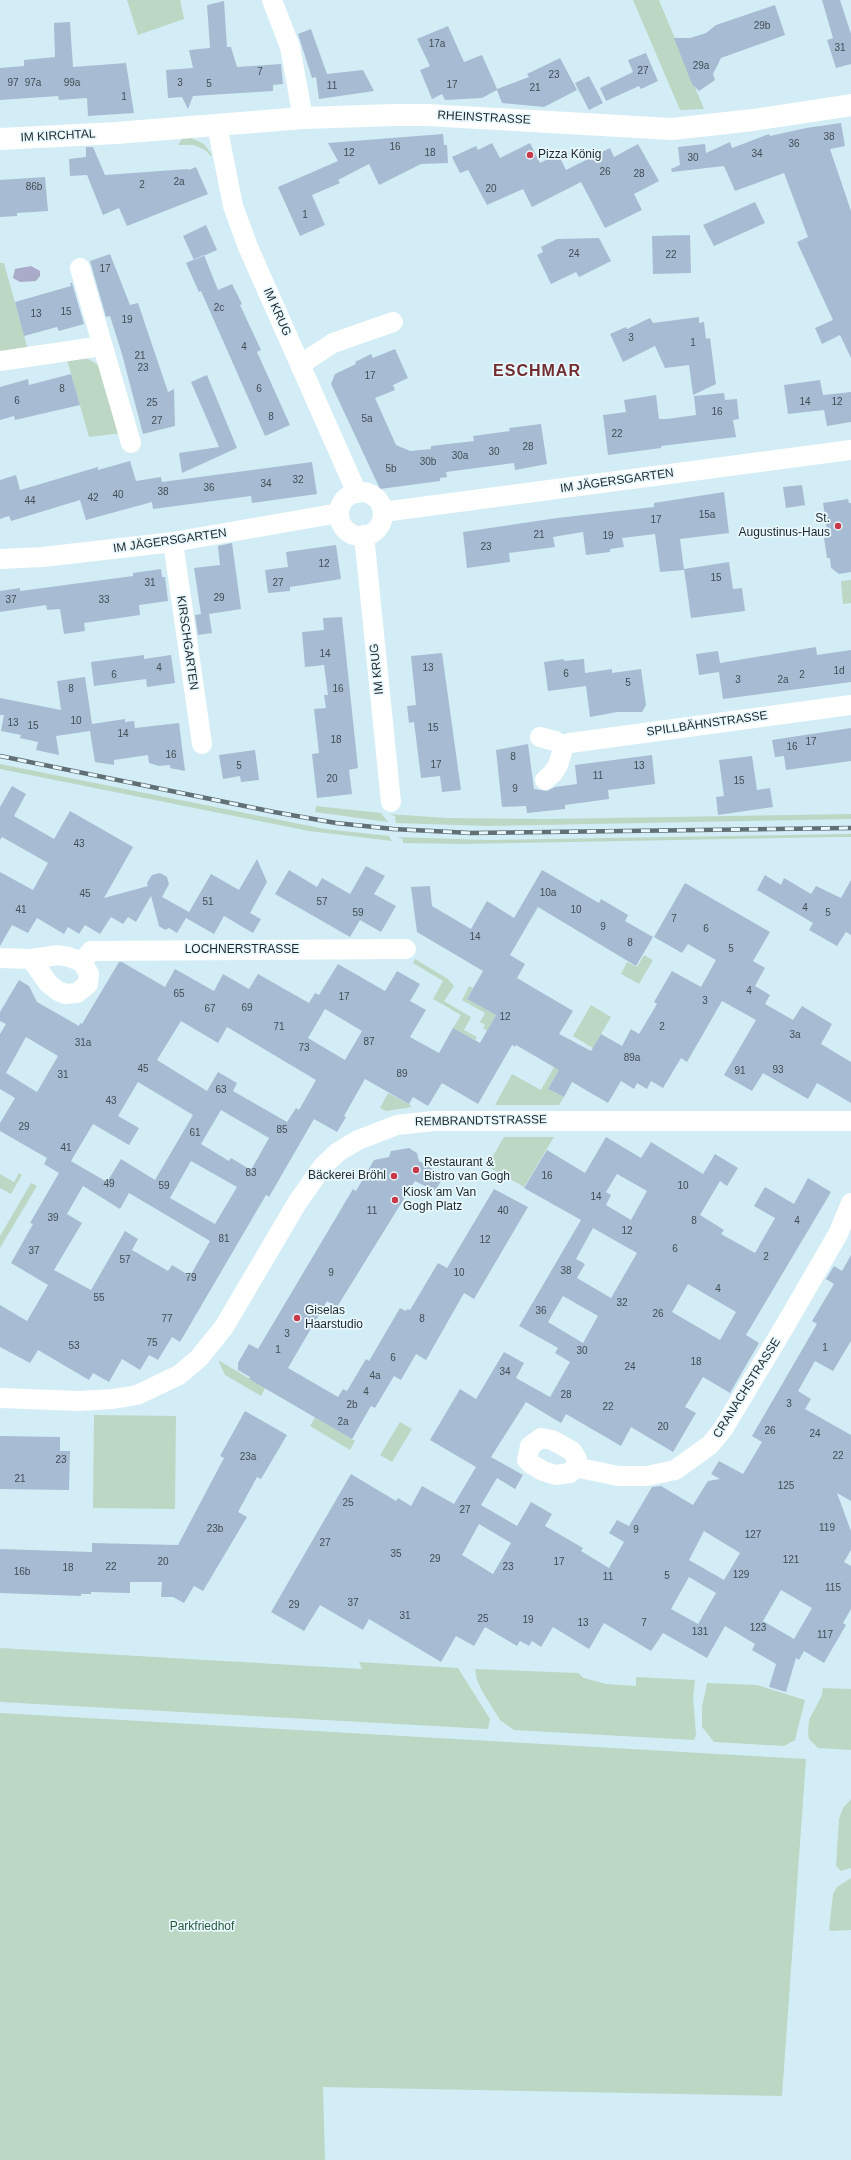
<!DOCTYPE html>
<html>
<head>
<meta charset="utf-8">
<style>
	body { margin:0 }
	canvas { display:block; background:#d2edf5 }
</style>
</head>
<body>
<canvas width="851" height="2160"></canvas>
<script>
const ctx = document.querySelector('canvas').getContext('2d');
ctx.lineJoin = 'round';
function paint(path, color) {
  ctx.fillStyle = color;
  ctx.fill(path, 'evenodd');
}
function shape(rows) {
  const path = new Path2D();
  for (const r of rows) {
    if (r.length === 3) {
      path.moveTo(r[0] + r[2], r[1]);
      path.arc(r[0], r[1], r[2], 0, 2 * Math.PI);
      continue;
    }
    path.moveTo(r[0], r[1]);
    for (let i = 2; i < r.length; i += 2) path.lineTo(r[i], r[i + 1]);
  }
  return path;
}
function strokePath(path, color, width, dash) {
  ctx.strokeStyle = color;
  ctx.lineWidth = width;
  ctx.lineCap = dash ? 'butt' : 'round';
  ctx.setLineDash(dash || []);
  ctx.stroke(path);
}
function write(font, color, halo, rows, align = 'center') {
  ctx.font = font + ' Helvetica,sans-serif';
  ctx.lineWidth = 3.5;
  ctx.setLineDash([]);
  ctx.textBaseline = 'middle';
  ctx.strokeStyle = halo;
  ctx.fillStyle = color;
  for (const [text, x, y, turn = 0] of rows) {
    ctx.save();
    ctx.translate(x, y);
    ctx.rotate((+turn || 0) * Math.PI / 180);
    ctx.textAlign = isNaN(turn) ? turn : align;
    if (halo) ctx.strokeText(text, 0, 0);
    ctx.fillText(text, 0, 0);
    ctx.restore();
  }
}
paint(shape([
	[127,0,180,0,184,19,138,35],
	[633,0,659,0,704,109,680,110],
	[191,138,204,144,212,155,211,156,205,150,194,145,178,145,182,139],
	[0,263,4,263,28,350,0,354],
	[85,357,105,369,122,433,89,437,67,360],
	[851,580,851,603,843,604,841,581],
	[0,764,325,829,389,836,392,841,309,831,0,769],
	[316,806,381,813,388,822,315,812],
	[388,814,447,818,547,819,851,814,851,819,488,826,396,823,395,816],
	[851,834,851,837,836,837,463,844,403,843,403,839,397,837,488,840],
	[644,955,653,960,639,984,621,974,627,962,637,967],
	[415,959,448,979,454,986,444,1001,471,1017,464,1030,477,1037,475,1040,453,1028,461,1015,433,999,443,981,413,963],
	[469,986,473,988,467,999,496,1015,487,1031,483,1028,485,1025,480,1022,485,1013,462,1000],
	[591,1005,611,1017,593,1048,573,1036],
	[570,1039,575,1043,548,1089,564,1097,559,1105,495,1105,512,1074,541,1090],
	[388,1093,409,1104,412,1107,386,1111,380,1108],
	[504,1137,554,1137,524,1187,487,1166],
	[19,1173,22,1175,11,1194,0,1188,0,1174,14,1182],
	[31,1183,37,1186,0,1248,0,1236],
	[218,1360,265,1388,261,1396,225,1375],
	[94,1415,176,1416,175,1509,93,1508],
	[315,1417,355,1441,350,1450,310,1426],
	[400,1422,412,1429,392,1462,380,1455],
	[0,1648,362,1669,359,1662,458,1668,490,1719,488,1729,0,1702],
	[475,1669,578,1673,584,1678,606,1684,636,1686,636,1677,695,1680,693,1697,696,1735,694,1740,514,1730,500,1720,482,1691,477,1680],
	[707,1683,757,1685,805,1700,795,1740,784,1746,714,1742,702,1727,702,1707],
	[823,1688,851,1689,851,1750,818,1748,809,1739,808,1734,809,1720,822,1695],
	[0,1713,806,1759,782,2096,323,2087,325,2160,0,2160],
	[851,1799,851,1868,841,1871,836,1866,839,1819,843,1808],
	[851,1878,851,1930,832,1931,829,1930,833,1894,837,1887]
]), '#bdd7c5');
paint(shape([
	[31,266,40,271,40,276,36,281,20,282,13,278,15,269]
]), '#aaabc8');
paint(shape([
	[822,0,840,0,851,34,851,64,836,68,827,40,833,38],
	[224,1,227,47,231,47,237,67,281,64,283,84,273,85,273,91,193,96,188,109,182,97,168,98,166,70,193,68,189,50,210,48,207,5],
	[775,5,785,35,721,58,713,74,715,80,699,91,692,84,674,38,690,38,706,33,716,25],
	[70,22,73,67,126,63,134,113,88,116,87,98,59,100,58,96,0,100,0,68,24,66,24,60,55,57,54,23],
	[448,26,464,62,482,55,497,89,529,77,527,74,560,58,577,90,544,107,502,103,497,90,482,98,445,100,442,94,432,99,420,70,430,66,417,39],
	[311,29,327,74,363,70,374,91,319,99,316,77,312,78,298,34],
	[646,53,658,81,641,89,639,86,606,101,600,88,633,72,628,60],
	[589,76,603,103,589,110,575,83],
	[841,123,845,146,830,149,851,211,851,358,840,335,822,344,815,328,833,320,797,242,808,237,784,173,735,191,724,166,672,172,671,169,680,165,678,147,705,144,706,153,730,142,732,148,769,134,770,136,806,128],
	[443,134,444,145,447,145,448,163,421,164,379,185,369,164,338,180,340,183,312,195,325,225,300,236,278,187,338,161,328,143],
	[492,143,500,158,530,143,540,163,558,154,566,170,610,148,614,157,638,144,659,181,634,194,642,210,605,228,581,182,532,207,523,189,487,205,468,170,460,173,452,157,476,146,478,150],
	[86,147,93,147,105,175,188,169,189,170,196,167,208,194,127,226,119,208,103,215,87,175,70,176,69,159,86,157],
	[45,177,48,211,17,213,17,216,0,217,0,180],
	[755,202,765,223,714,246,703,225],
	[206,225,217,250,194,260,183,236],
	[690,235,691,273,653,274,652,236],
	[599,238,611,261,579,277,576,272,551,284,537,255,543,252,541,247,557,239],
	[110,254,130,305,138,303,168,392,174,389,175,426,143,434,122,354,110,316,106,317,90,261],
	[204,255,218,290,232,284,242,304,240,305,261,350,257,352,290,425,265,436,201,291,199,292,186,263],
	[70,283,72,283,84,324,59,331,57,327,24,336,15,302,71,286],
	[699,317,699,323,704,322,706,339,710,338,716,384,693,395,689,365,665,368,655,346,623,362,610,334,626,327,627,329,650,318,653,323],
	[395,349,408,378,393,385,395,390,375,398,396,445,410,451,431,449,431,446,474,441,473,436,510,431,509,428,541,424,547,464,515,470,514,463,446,472,447,477,440,478,440,481,380,489,331,384,335,374,356,364,355,362,371,354,373,358],
	[71,374,80,405,15,420,14,416,0,420,0,387,28,379,29,385],
	[207,375,237,448,182,473,179,453,219,447,191,382],
	[820,380,823,395,851,392,851,422,827,426,824,410,788,414,784,385],
	[724,393,725,400,737,399,739,419,733,420,736,437,661,446,661,448,608,455,603,415,626,412,624,400,656,395,659,419,667,419,696,415,694,396],
	[130,461,136,481,161,477,162,482,312,462,317,494,252,503,251,496,153,509,152,502,86,520,80,500,11,521,9,516,0,519,0,480,16,475,20,490,98,467,98,470],
	[802,485,805,505,786,508,783,487],
	[724,492,729,533,680,539,684,570,660,572,655,534,622,538,624,547,610,549,610,552,586,555,583,532,553,537,555,547,509,553,510,562,467,568,463,532,557,518,654,507,654,503],
	[848,499,849,503,851,503,851,572,839,574,831,568,830,558,827,558,824,538,828,537,823,503],
	[232,543,241,609,209,614,212,633,198,635,195,615,201,614,194,568,220,565,218,546],
	[336,545,341,579,290,587,290,591,268,593,265,570,288,567,286,552],
	[729,562,733,589,742,588,745,611,691,618,684,569],
	[161,569,162,577,165,577,168,601,139,605,140,615,84,623,85,631,64,634,60,609,47,610,46,605,0,612,0,591,20,588,20,591,133,576,133,573],
	[342,617,358,768,349,770,352,794,317,798,312,754,319,753,314,709,326,708,324,695,328,695,324,665,305,667,302,632,324,630,323,618],
	[816,647,817,655,851,650,851,682,723,699,719,672,699,675,696,654,718,651,720,663],
	[442,653,461,790,442,792,440,776,421,778,414,722,409,723,407,706,416,705,411,656],
	[144,655,144,659,171,655,175,683,147,687,146,679,94,686,91,662],
	[564,659,564,661,584,659,585,673,612,669,612,673,641,669,646,705,642,712,617,712,590,717,586,686,548,691,544,662],
	[85,677,92,724,125,719,125,722,134,721,135,728,179,723,185,771,170,768,170,765,159,766,149,763,148,755,114,760,114,765,95,762,90,731,56,736,59,755,36,750,38,742,20,738,21,735,1,731,4,715,0,715,0,698,61,710,57,681],
	[851,728,851,761,786,770,784,756,775,757,772,740],
	[528,744,534,789,547,791,555,787,577,784,575,765,652,755,655,784,608,790,609,799,565,805,565,809,527,813,526,806,502,807,496,750],
	[255,750,259,780,241,782,240,776,223,779,219,755],
	[752,756,757,790,770,788,773,807,718,815,716,797,724,796,719,760],
	[12,786,26,794,14,816,54,839,70,811,133,847,104,898,148,886,147,883,152,875,160,873,167,877,169,884,162,897,189,912,211,874,239,890,257,859,267,882,250,913,261,919,253,933,224,916,214,934,186,918,177,933,169,928,165,930,159,926,151,896,136,922,128,917,123,924,111,917,100,934,85,925,79,934,68,927,64,934,37,918,28,933,12,925,0,946,0,872,33,890,48,863,2,837,0,840,0,807],
	[366,866,385,876,374,894,396,906,381,932,360,920,350,937,275,894,289,870,317,887,322,878,350,894],
	[542,870,599,903,601,899,628,915,625,921,653,937,636,966,538,907,510,955,525,964,517,978,573,1011,559,1034,591,1051,601,1034,622,1046,631,1029,639,1034,657,1004,654,1002,672,971,701,987,716,960,688,944,682,953,654,937,685,883,770,932,753,961,765,968,755,986,770,995,765,1004,793,1020,802,1006,832,1024,821,1044,851,1062,851,1103,817,1083,808,1099,763,1073,752,1091,724,1075,756,1020,722,1001,687,1062,681,1058,663,1088,651,1081,647,1089,637,1083,634,1089,621,1081,608,1103,572,1082,564,1097,548,1089,559,1070,516,1045,515,1047,512,1045,478,1104,442,1083,428,1106,413,1097,409,1104,365,1079,344,1116,346,1117,337,1132,314,1119,269,1197,266,1195,180,1342,172,1337,158,1360,149,1355,140,1370,122,1359,109,1382,93,1373,89,1380,38,1350,30,1363,0,1347,0,1305,27,1321,48,1285,11,1263,33,1224,30,1223,59,1173,44,1164,47,1158,0,1131,0,1123,15,1098,0,1089,0,1034,6,1024,0,1021,0,1012,19,980,29,986,37,1002,79,1026,80,1023,82,1024,119,962,122,962,165,987,175,969,214,991,223,974,249,989,258,974,309,1003,315,993,319,995,338,964,385,991,397,971,420,984,410,1001,426,1010,410,1037,439,1053,453,1028,480,1043,496,1015,467,999,483,971,417,932,411,887,430,886,432,906,471,929,487,901,514,918],
	[325,1009,362,1031,345,1060,308,1038],
	[181,1021,218,1043,227,1027,316,1080,299,1110,296,1108,287,1122,233,1091,237,1083,218,1072,207,1091,157,1060],
	[26,1037,58,1056,37,1092,6,1073],
	[138,1082,193,1115,155,1180,121,1159,107,1182,71,1161,93,1124,129,1145,139,1128,118,1116],
	[221,1110,269,1138,251,1170,231,1158,229,1161,201,1144],
	[191,1161,237,1187,215,1224,170,1198],
	[83,1186,120,1209,129,1193,210,1241,190,1276,172,1265,168,1271,132,1250,138,1239,125,1231,91,1290,54,1270,82,1223,67,1214],
	[765,875,781,885,784,878,811,894,816,886,841,898,851,880,851,935,846,932,837,946,809,930,813,923,757,890],
	[606,1137,641,1158,651,1142,703,1174,715,1154,738,1168,727,1186,720,1181,700,1215,724,1230,721,1234,755,1253,775,1218,754,1206,765,1187,794,1204,808,1178,831,1192,746,1335,759,1343,730,1393,703,1377,685,1407,696,1413,673,1452,631,1427,621,1446,566,1414,561,1423,526,1402,491,1457,523,1475,515,1489,497,1478,481,1505,517,1526,531,1502,552,1514,545,1526,583,1548,581,1551,609,1568,624,1542,609,1533,617,1520,629,1526,652,1487,661,1486,693,1505,708,1481,720,1479,711,1474,719,1461,743,1474,762,1442,752,1436,817,1324,812,1321,834,1284,826,1279,834,1266,842,1271,851,1255,851,1341,833,1371,815,1361,798,1391,811,1399,805,1409,851,1435,851,1501,837,1493,851,1531,851,1550,844,1562,851,1566,851,1609,843,1623,846,1625,824,1663,804,1651,799,1660,796,1658,786,1692,769,1687,776,1664,752,1650,755,1644,725,1626,707,1658,663,1633,651,1651,604,1623,589,1649,553,1627,541,1647,532,1641,529,1646,520,1641,517,1646,485,1627,474,1646,456,1636,441,1662,369,1619,363,1630,320,1605,304,1631,271,1612,351,1474,396,1501,398,1498,411,1506,422,1486,454,1504,476,1467,430,1440,460,1389,476,1399,504,1352,524,1363,516,1378,550,1397,570,1362,555,1353,558,1348,519,1326,581,1220,524,1188,547,1150,585,1173],
	[617,1174,647,1191,631,1220,606,1205,611,1195,606,1192],
	[593,1228,637,1253,611,1298,577,1278,585,1264,576,1259],
	[688,1284,736,1312,720,1340,672,1312],
	[563,1296,598,1316,583,1343,548,1322],
	[479,1524,511,1543,493,1574,462,1555],
	[704,1531,740,1553,724,1580,689,1560],
	[689,1577,716,1593,698,1624,671,1609],
	[781,1590,812,1608,794,1639,763,1621],
	[409,1148,417,1153,419,1161,444,1176,435,1191,415,1181,337,1307,327,1301,288,1368,338,1397,343,1389,347,1391,366,1359,369,1361,400,1308,406,1311,407,1309,410,1310,438,1263,447,1268,494,1189,528,1207,474,1299,464,1293,426,1360,416,1354,401,1380,394,1376,375,1408,371,1406,352,1439,249,1379,250,1377,238,1370,238,1363,249,1344,258,1349,353,1189,356,1191,374,1160,389,1157,391,1151],
	[245,1411,287,1435,261,1479,257,1477,238,1512,247,1517,203,1591,194,1586,184,1603,173,1597,161,1597,162,1582,130,1582,130,1593,91,1592,91,1594,81,1594,81,1596,0,1593,0,1549,92,1552,92,1543,178,1545,224,1458,220,1456],
	[0,1436,60,1437,60,1451,70,1451,69,1490,0,1489]
]), '#a7bcd3');
strokePath(shape([
	[272,0,290,47,303,118],
	[217,125,233,206,248,247,357,493],
	[80,268,131,443],
	[0,361,102,346],
	[301,364,333,343,393,322],
	[361,514,22],
	[383,512,851,450],
	[364,535,391,802],
	[173,542,202,744],
	[0,559,43,557,173,542,339,513],
	[540,737,555,741,564,746,558,765,553,773,545,780],
	[564,746,570,743,851,705],
	[0,958,31,959,58,955,69,957,82,962,89,974,88,984,77,993,65,994,58,991,48,983,31,959],
	[82,962,91,951,406,949],
	[0,1398,79,1401,113,1399,137,1395,179,1375,199,1358,224,1327,297,1203,323,1166,338,1152,358,1140,397,1125,434,1121,851,1121],
	[541,1438,552,1440,572,1451,577,1459,575,1467,570,1473,556,1475,543,1471,531,1464,527,1460,530,1446,541,1438],
	[575,1467,618,1476,647,1476,675,1470,710,1445,723,1429,786,1324,838,1234,851,1203]
]), '#fff', 20);
strokePath(shape([
	[0,139,116,133,303,118,395,115,427,115,672,129,753,120,851,105]
]), '#fff', 22);
const rail = shape([
	[0,756,274,812,336,823,393,829,471,833,851,828]
]);
strokePath(rail, '#607075', 4.5);
strokePath(rail, '#e8f8fd', 3, [9]);
for (const [x, y, r, color] of [
	[530,155,4,"#ca3948"],
	[838,526,4,"#ca3948"],
	[416,1170,4,"#ca3948"],
	[394,1176,4,"#ca3948"],
	[395,1200,4,"#ca3948"],
	[297,1318,4,"#ca3948"]
]) {
  const dot = new Path2D();
  dot.arc(x, y, r, 0, 2 * Math.PI);
  ctx.fillStyle = color;
  ctx.fill(dot);
  strokePath(dot, '#e8f8fd', 1.5);
}
write('10px', '#404d55', null, [
	["29b",762,26],
	["17a",437,44],
	["31",840,48],
	["29a",701,66],
	["27",643,71],
	["7",260,72],
	["23",554,75],
	["97",13,83],
	["97a",33,83],
	["99a",72,83],
	["3",180,83],
	["5",209,84],
	["17",452,85],
	["11",332,86],
	["21",535,88],
	["1",124,97],
	["38",829,137],
	["36",794,144],
	["16",395,147],
	["12",349,153],
	["18",430,153],
	["34",757,154],
	["30",693,158],
	["26",605,172],
	["28",639,174],
	["2a",179,182],
	["2",142,185],
	["86b",34,187],
	["20",491,189],
	["1",305,215],
	["24",574,254],
	["22",671,255],
	["17",105,269],
	["2c",219,308],
	["15",66,312],
	["13",36,314],
	["19",127,320],
	["3",631,338],
	["1",693,343],
	["4",244,347],
	["21",140,356],
	["23",143,368],
	["17",370,376],
	["8",62,389],
	["6",259,389],
	["6",17,401],
	["14",805,402],
	["12",837,402],
	["25",152,403],
	["16",717,412],
	["8",271,417],
	["5a",367,419],
	["27",157,421],
	["22",617,434],
	["28",528,447],
	["30",494,452],
	["30a",460,456],
	["30b",428,462],
	["5b",391,469],
	["32",298,480],
	["34",266,484],
	["36",209,488],
	["38",163,492],
	["40",118,495],
	["42",93,498],
	["44",30,501],
	["15a",707,515],
	["17",656,520],
	["21",539,535],
	["19",608,536],
	["23",486,547],
	["12",324,564],
	["15",716,578],
	["31",150,583],
	["27",278,583],
	["29",219,598],
	["37",11,600],
	["33",104,600],
	["14",325,654],
	["4",159,668],
	["13",428,668],
	["1d",839,671],
	["6",566,674],
	["6",114,675],
	["2",802,675],
	["3",738,680],
	["2a",783,680],
	["5",628,683],
	["8",71,689],
	["16",338,689],
	["10",76,721],
	["13",13,723],
	["15",33,726],
	["15",433,728],
	["14",123,734],
	["18",336,740],
	["17",811,742],
	["16",792,747],
	["16",171,755],
	["8",513,757],
	["17",436,765],
	["5",239,766],
	["13",639,766],
	["11",598,776],
	["20",332,779],
	["15",739,781],
	["9",515,789],
	["43",79,844],
	["10a",548,893],
	["45",85,894],
	["51",208,902],
	["57",322,902],
	["4",805,908],
	["41",21,910],
	["10",576,910],
	["59",358,913],
	["5",828,913],
	["7",674,919],
	["9",603,927],
	["6",706,929],
	["14",475,937],
	["8",630,943],
	["5",731,949],
	["4",749,991],
	["65",179,994],
	["17",344,997],
	["3",705,1001],
	["69",247,1008],
	["67",210,1009],
	["12",505,1017],
	["71",279,1027],
	["2",662,1027],
	["3a",795,1035],
	["87",369,1042],
	["31a",83,1043],
	["73",304,1048],
	["89a",632,1058],
	["45",143,1069],
	["93",778,1070],
	["91",740,1071],
	["89",402,1074],
	["31",63,1075],
	["63",221,1090],
	["43",111,1101],
	["29",24,1127],
	["85",282,1130],
	["61",195,1133],
	["41",66,1148],
	["83",251,1173],
	["16",547,1176],
	["49",109,1184],
	["59",164,1186],
	["10",683,1186],
	["14",596,1197],
	["11",372,1211],
	["40",503,1211],
	["39",53,1218],
	["8",694,1221],
	["4",797,1221],
	["12",627,1231],
	["81",224,1239],
	["12",485,1240],
	["6",675,1249],
	["37",34,1251],
	["2",766,1257],
	["57",125,1260],
	["38",566,1271],
	["9",331,1273],
	["10",459,1273],
	["79",191,1278],
	["4",718,1289],
	["55",99,1298],
	["32",622,1303],
	["36",541,1311],
	["26",658,1314],
	["77",167,1319],
	["8",422,1319],
	["3",287,1334],
	["75",152,1343],
	["53",74,1346],
	["1",825,1348],
	["1",278,1350],
	["30",582,1351],
	["6",393,1358],
	["18",696,1362],
	["24",630,1367],
	["34",505,1372],
	["4a",375,1376],
	["4",366,1392],
	["28",566,1395],
	["3",789,1404],
	["2b",352,1405],
	["22",608,1407],
	["2a",343,1422],
	["20",663,1427],
	["26",770,1431],
	["24",815,1434],
	["22",838,1456],
	["23a",248,1457],
	["23",61,1460],
	["21",20,1479],
	["125",786,1486],
	["25",348,1503],
	["27",465,1510],
	["119",827,1528],
	["23b",215,1529],
	["9",636,1530],
	["127",753,1535],
	["27",325,1543],
	["35",396,1554],
	["29",435,1559],
	["121",791,1560],
	["20",163,1562],
	["17",559,1562],
	["22",111,1567],
	["23",508,1567],
	["18",68,1568],
	["16b",22,1572],
	["129",741,1575],
	["5",667,1576],
	["11",608,1577],
	["115",833,1588],
	["37",353,1603],
	["29",294,1605],
	["31",405,1616],
	["25",483,1619],
	["19",528,1620],
	["13",583,1623],
	["7",644,1623],
	["123",758,1628],
	["131",700,1632],
	["117",825,1635]
]);
write('12px', '#1e282b', '#e8f8fd', [
	["RHEINSTRASSE",484,118,3],
	["IM KIRCHTAL",58,136,-3],
	["IM KRUG",277,312,66],
	["IM JÄGERSGARTEN",617,481,-8],
	["IM JÄGERSGARTEN",170,541,-8],
	["KIRSCHGARTEN",187,643,82],
	["IM KRUG",377,669,-96],
	["SPILLBÄHNSTRASSE",707,724,-8],
	["LOCHNERSTRASSE",242,950],
	["REMBRANDTSTRASSE",481,1121,-1],
	["CRANACHSTRASSE",747,1388,-58]
]);
write('12px', '#1e282b', '#e8f8fd', [
	["Pizza König",538,155],
	["St.",830,519,"right"],
	["Augustinus-Haus",830,533,"right"],
	["Restaurant &",424,1163],
	["Bistro van Gogh",424,1177],
	["Bäckerei Bröhl",386,1176,"right"],
	["Kiosk am Van",403,1193],
	["Gogh Platz",403,1207],
	["Giselas",305,1311],
	["Haarstudio",305,1325]
], 'left');
write('12px', '#2b593d', '#e8f8fd', [
	["Parkfriedhof",202,1927]
]);
ctx.letterSpacing = '1px';
write('bold 16px', '#732c30', '#e8f8fd', [
	["ESCHMAR",537,372]
]);
ctx.letterSpacing = '0px';
</script>
</body>
</html>
